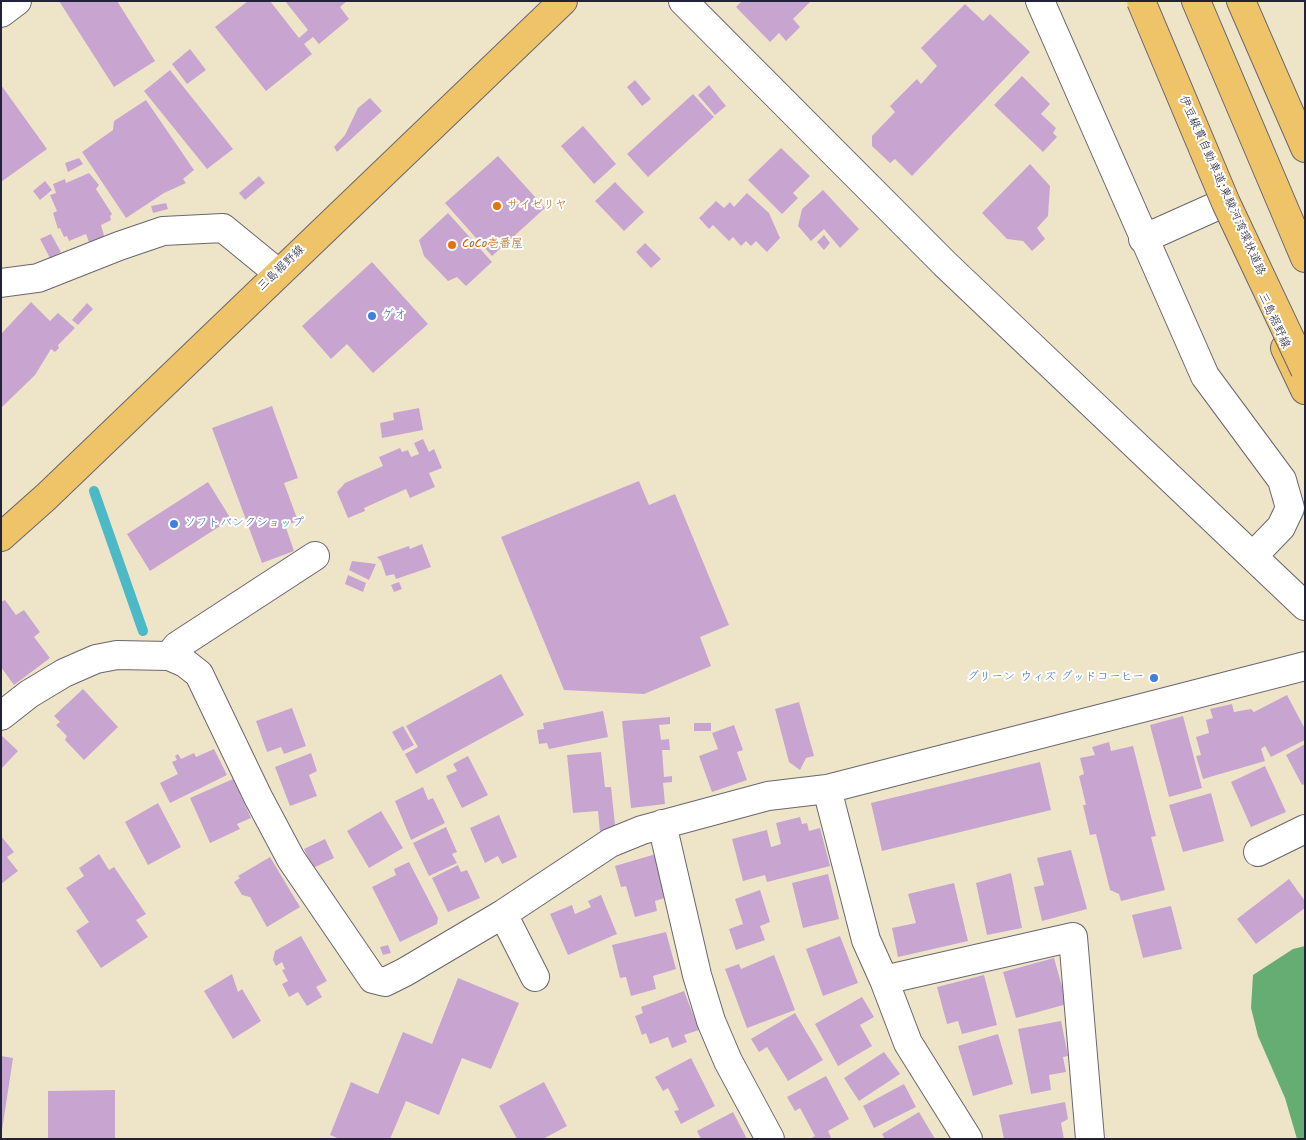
<!DOCTYPE html>
<html>
<head>
<meta charset="utf-8">
<style>
	body { margin:0 }
	#map { position:relative; width:1306px; height:1140px; overflow:hidden; background:#eee5c9; font-family:Kalam,sans-serif }
	canvas { display:block }
	.frame { position:absolute; inset:0; border:2px solid #22223b; pointer-events:none }
</style>
</head>
<body>
<div id="map">
<canvas width="1306" height="1140"></canvas>
<div class="frame"></div>
</div>
<script>
const ctx = document.querySelector('canvas').getContext('2d');
ctx.lineJoin = 'round';
function paint(path, color) {
  ctx.fillStyle = color;
  ctx.fill(path, 'evenodd');
}
function shape(rows) {
  const path = new Path2D();
  for (const r of rows) {
    path.moveTo(r[0], r[1]);
    for (let i = 2; i < r.length; i += 2) path.lineTo(r[i], r[i + 1]);
  }
  return path;
}
function strokePath(path, color, width, dash) {
  ctx.strokeStyle = color;
  ctx.lineWidth = width;
  ctx.lineCap = dash ? 'butt' : 'round';
  ctx.setLineDash(dash || []);
  ctx.stroke(path);
}
function write(font, color, halo, rows, align = 'center') {
  ctx.font = font + ' Kalam,"Klee One",sans-serif';
  ctx.lineWidth = 4;
  ctx.setLineDash([]);
  ctx.textBaseline = 'middle';
  ctx.strokeStyle = halo;
  ctx.fillStyle = color;
  for (const [text, x, y, turn = 0] of rows) {
    ctx.save();
    ctx.translate(x, y);
    ctx.rotate((+turn || 0) * Math.PI / 180);
    ctx.textAlign = isNaN(turn) ? turn : align;
    if (halo) ctx.strokeText(text, 0, 0);
    ctx.fillText(text, 0, 0);
    ctx.restore();
  }
}
paint(shape([
	[1305,946,1305,1139,1297,1139,1285,1098,1258,1036,1251,1008,1253,975,1293,949]
]), '#66ad74');
strokePath(shape([
	[94,491,143,631]
]), '#4cb9c6', 10);
paint(shape([
	[59,1,117,1,155,61,114,87],
	[248,1,270,1,299,38,308,30,285,1,347,1,340,7,349,19,319,44,313,37,304,44,312,54,266,91,215,27],
	[742,1,811,1,793,19,800,27,786,41,779,33,770,42,736,7],
	[965,4,983,21,990,14,1030,52,912,176,895,159,890,163,872,146,872,136,895,112,890,106,917,79,921,84,937,66,921,48],
	[190,49,206,70,187,84,172,64],
	[170,70,233,149,207,169,144,91],
	[1022,76,1050,104,1041,114,1056,128,1053,133,1057,137,1043,152,994,105],
	[635,80,651,99,642,106,627,87],
	[1,85,47,149,1,182],
	[709,85,726,106,715,115,698,95],
	[693,94,714,117,648,177,627,154],
	[370,98,382,111,337,152,334,147,345,135,358,108],
	[146,100,194,170,183,179,186,183,164,193,126,218,82,152,113,130,114,121],
	[583,126,616,164,594,184,561,146],
	[781,148,810,176,793,193,798,198,782,214,748,180],
	[498,156,545,208,492,256,445,203],
	[79,158,83,164,68,172,65,163],
	[1030,164,1050,186,1048,216,1037,228,1045,239,1032,251,1023,241,1007,239,982,213],
	[89,173,99,185,96,189,112,214,110,216,111,220,101,225,105,239,90,245,86,234,69,241,67,236,64,237,60,228,58,229,53,213,57,211,50,195,56,193,53,184,65,179,66,183],
	[259,176,265,183,245,200,239,193],
	[45,181,52,190,40,200,33,191],
	[615,182,644,212,624,231,595,201],
	[823,190,859,229,840,248,824,229,811,241,798,226,802,209],
	[747,193,769,213,780,238,767,252,756,241,751,246,746,241,741,246,733,237,729,241,713,225,709,229,699,218,716,201,724,208,730,202,734,207],
	[166,203,168,209,153,213,151,206],
	[448,213,492,262,466,286,457,277,448,281,424,256,419,240],
	[51,234,61,252,50,258,40,239],
	[824,235,830,243,824,250,817,242],
	[645,243,661,259,651,268,636,252],
	[372,262,428,324,373,373,347,344,331,359,302,326],
	[31,302,50,321,58,313,75,328,58,345,59,348,55,352,51,349,35,375,1,408,1,334],
	[87,303,93,309,78,325,72,320],
	[272,406,298,478,284,483,298,521,285,525,294,551,262,563,212,428],
	[419,408,423,430,382,438,380,423,394,420,393,413],
	[423,439,429,452,434,449,442,468,429,473,435,487,410,498,406,489,364,508,365,511,348,518,337,492,345,483,383,466,379,457,400,448,402,452,408,450,411,457,419,454,414,443],
	[639,481,649,505,675,494,729,625,700,637,711,666,644,694,564,690,501,537],
	[208,482,231,519,150,571,127,534],
	[422,544,431,567,396,579,394,574,386,576,381,561,377,557,409,546,410,549],
	[352,561,376,564,369,580,349,570],
	[348,575,366,583,363,592,345,584],
	[399,582,402,589,394,592,391,585],
	[5,600,16,615,24,610,40,632,34,637,50,658,14,685,1,667,1,602],
	[501,674,524,715,416,774,405,754,418,747,406,726],
	[83,689,118,727,84,760,65,740,67,736,56,725,60,722,54,716],
	[1287,695,1305,729,1305,740,1271,757,1265,746,1261,749,1265,761,1203,779,1196,756,1201,755,1196,737,1209,733,1206,720,1213,718,1210,709,1232,704,1234,712,1251,709,1254,712],
	[799,702,814,756,806,758,800,770,789,762,775,709],
	[292,708,306,746,284,754,281,747,267,752,256,721],
	[603,711,608,737,549,749,547,743,539,744,537,730,544,729,543,723],
	[1183,716,1202,788,1169,797,1150,725],
	[670,717,670,724,659,725,661,740,669,739,670,750,662,750,664,777,672,776,672,782,663,783,665,804,631,808,622,721],
	[694,723,711,723,711,731,694,731],
	[734,725,743,750,737,752,747,780,712,792,699,756,718,749,712,733],
	[403,726,414,745,403,751,392,732],
	[1,735,18,751,1,769],
	[1109,742,1111,751,1133,746,1156,836,1151,837,1165,890,1121,901,1119,894,1110,890,1096,834,1090,835,1083,805,1086,805,1079,776,1084,774,1080,758,1095,755,1092,747],
	[1305,744,1305,784,1302,785,1286,755],
	[214,749,227,775,170,803,160,783,178,774,172,762,177,760,175,756,178,754,181,759,194,753,196,757],
	[601,752,605,787,611,787,615,825,600,832,598,811,573,813,567,755],
	[311,753,317,771,309,775,317,796,290,806,275,767],
	[468,756,488,795,462,808,446,776,457,771,453,764],
	[1040,762,1051,810,882,851,871,803],
	[1265,766,1286,812,1251,827,1231,782],
	[233,779,251,818,237,824,240,829,210,843,190,798],
	[423,787,428,800,433,798,445,823,411,840,395,801],
	[1211,793,1224,841,1183,852,1169,805],
	[158,803,181,847,148,865,125,822],
	[381,811,403,848,369,868,347,831],
	[499,815,517,857,502,864,498,856,485,863,470,828],
	[800,817,802,824,807,823,809,831,820,828,830,866,767,882,765,875,743,881,732,839,767,830,771,847,781,844,776,823],
	[446,827,457,852,452,854,457,863,429,876,413,843],
	[1,836,14,852,7,857,18,871,1,884],
	[325,839,334,858,313,868,304,849],
	[1071,850,1087,909,1042,921,1034,887,1044,885,1037,858],
	[99,854,109,870,114,867,146,914,136,920,148,937,101,968,76,931,89,922,66,888,84,876,79,868],
	[656,854,668,897,655,901,657,911,635,917,626,886,621,887,615,866],
	[270,857,300,907,267,927,250,897,242,895,234,882,240,878,238,876],
	[409,862,438,918,437,924,400,942,372,887,396,875,394,869],
	[458,865,461,872,467,870,480,898,448,912,432,878],
	[1011,873,1022,928,987,935,976,883],
	[828,874,839,919,803,928,792,883],
	[1289,879,1305,901,1305,908,1256,944,1237,919],
	[954,883,968,941,898,957,892,928,916,923,908,894],
	[760,890,770,922,760,926,765,940,736,950,729,929,743,924,735,899],
	[601,895,617,934,568,955,550,914,572,905,575,914,591,907,588,901],
	[1171,906,1182,949,1143,958,1132,915],
	[666,932,676,969,653,976,656,989,631,996,626,977,620,978,612,945],
	[301,936,327,981,316,987,322,997,307,1006,298,992,289,997,282,984,288,981,282,970,285,969,282,962,276,966,273,960,275,951],
	[840,936,858,983,823,996,806,949],
	[388,945,391,953,383,955,380,947],
	[774,955,795,1010,747,1028,725,969,739,964,741,969],
	[1054,958,1067,1004,1016,1018,1003,972],
	[232,974,238,992,242,989,261,1021,233,1039,204,991],
	[984,975,997,1025,962,1034,958,1021,947,1024,937,987],
	[458,978,519,1003,491,1069,462,1058,439,1115,406,1101,390,1139,340,1139,330,1135,351,1082,378,1094,403,1032,432,1044],
	[684,991,699,1030,684,1035,687,1042,672,1048,668,1037,650,1044,646,1033,642,1035,635,1016,643,1013,641,1007],
	[862,997,874,1017,860,1025,872,1046,838,1066,815,1024],
	[795,1013,823,1060,788,1081,767,1047,759,1052,751,1039],
	[1061,1021,1068,1056,1063,1057,1066,1072,1049,1075,1051,1090,1031,1094,1018,1029],
	[998,1034,1013,1084,973,1096,958,1046],
	[884,1052,900,1074,859,1101,844,1078],
	[1,1056,13,1058,2,1130,1,1130],
	[691,1058,715,1106,681,1124,674,1111,679,1110,668,1088,663,1091,655,1077],
	[826,1076,849,1119,828,1131,831,1137,829,1139,810,1139,815,1136,800,1108,795,1111,787,1097],
	[544,1082,567,1126,543,1139,517,1139,499,1106],
	[904,1084,916,1107,874,1128,863,1106],
	[115,1090,115,1139,48,1139,48,1091],
	[1065,1102,1068,1119,1061,1123,1064,1139,1004,1139,999,1115],
	[733,1112,747,1139,701,1139,697,1131],
	[919,1112,935,1139,885,1139,882,1134]
]), '#c8a5d1');
const minor = shape([
	[1040,1,1205,376,1282,480,1290,508,1281,527,1253,556],
	[1,13,17,1],
	[1143,239,1219,205],
	[1,283,38,278,119,246,163,231,223,228,278,273],
	[169,656,177,646,315,556],
	[1,716,29,694,64,673,96,659,117,655,169,656,185,663,199,674,258,797,291,859,373,979,385,982,405,972,503,914,610,843,642,830,768,796,827,789,1305,666],
	[827,789,866,940,884,980,908,1043,968,1139],
	[662,824,697,975,711,1021,728,1061,770,1139],
	[1258,852,1305,829],
	[503,914,535,977],
	[884,980,1073,937,1090,1139]
]);
const tertiary = shape([
	[683,1,945,264,1305,606]
]);
const primary = shape([
	[1241,1,1305,148],
	[1285,348,1305,390],
	[1,537,46,497,563,1]
]);
const motorway = shape([
	[1196,1,1305,258]
]);
strokePath(minor, '#69666d', 30);
strokePath(tertiary, '#69666d', 30);
strokePath(primary, '#69666d', 30);
strokePath(motorway, '#69666d', 30);
strokePath(minor, '#fff', 28);
strokePath(tertiary, '#fff', 28);
strokePath(primary, '#efc469', 28);
strokePath(motorway, '#efc469', 28);
const motorwayBridge = shape([
	[1141,1,1226,203,1305,370]
]);
strokePath(motorwayBridge, '#69666d', 30, []);
strokePath(motorwayBridge, '#efc469', 28);
for (const [x, y, r, color] of [
	[497,206,5,"#e8710a"],
	[452,245,5,"#e8710a"],
	[372,316,5,"#3f7fe0"],
	[174,524,5,"#3f7fe0"],
	[1154,678,5,"#3f7fe0"]
]) {
  const dot = new Path2D();
  dot.arc(x, y, r, 0, 2 * Math.PI);
  ctx.fillStyle = color;
  ctx.fill(dot);
  strokePath(dot, '#fff', 2);
}
write('12px', '#22223b', '#fff', [
	["伊豆縦貫自動車道;東駿河湾環状道路",1221,186,66],
	["三島裾野線",282,269,-44],
	["三島裾野線",1273,321,65]
]);
write('12px', '#c56008', '#fff', [
	["サイゼリヤ",507,206],
	["CoCo壱番屋",462,245]
], 'left');
write('12px', '#366cbe', '#fff', [
	["ゲオ",382,316],
	["ソフトバンクショップ",184,524],
	["グリーン ウィズ グッドコーヒー",1144,678,"right"]
], 'left');
</script>
</body>
</html>
